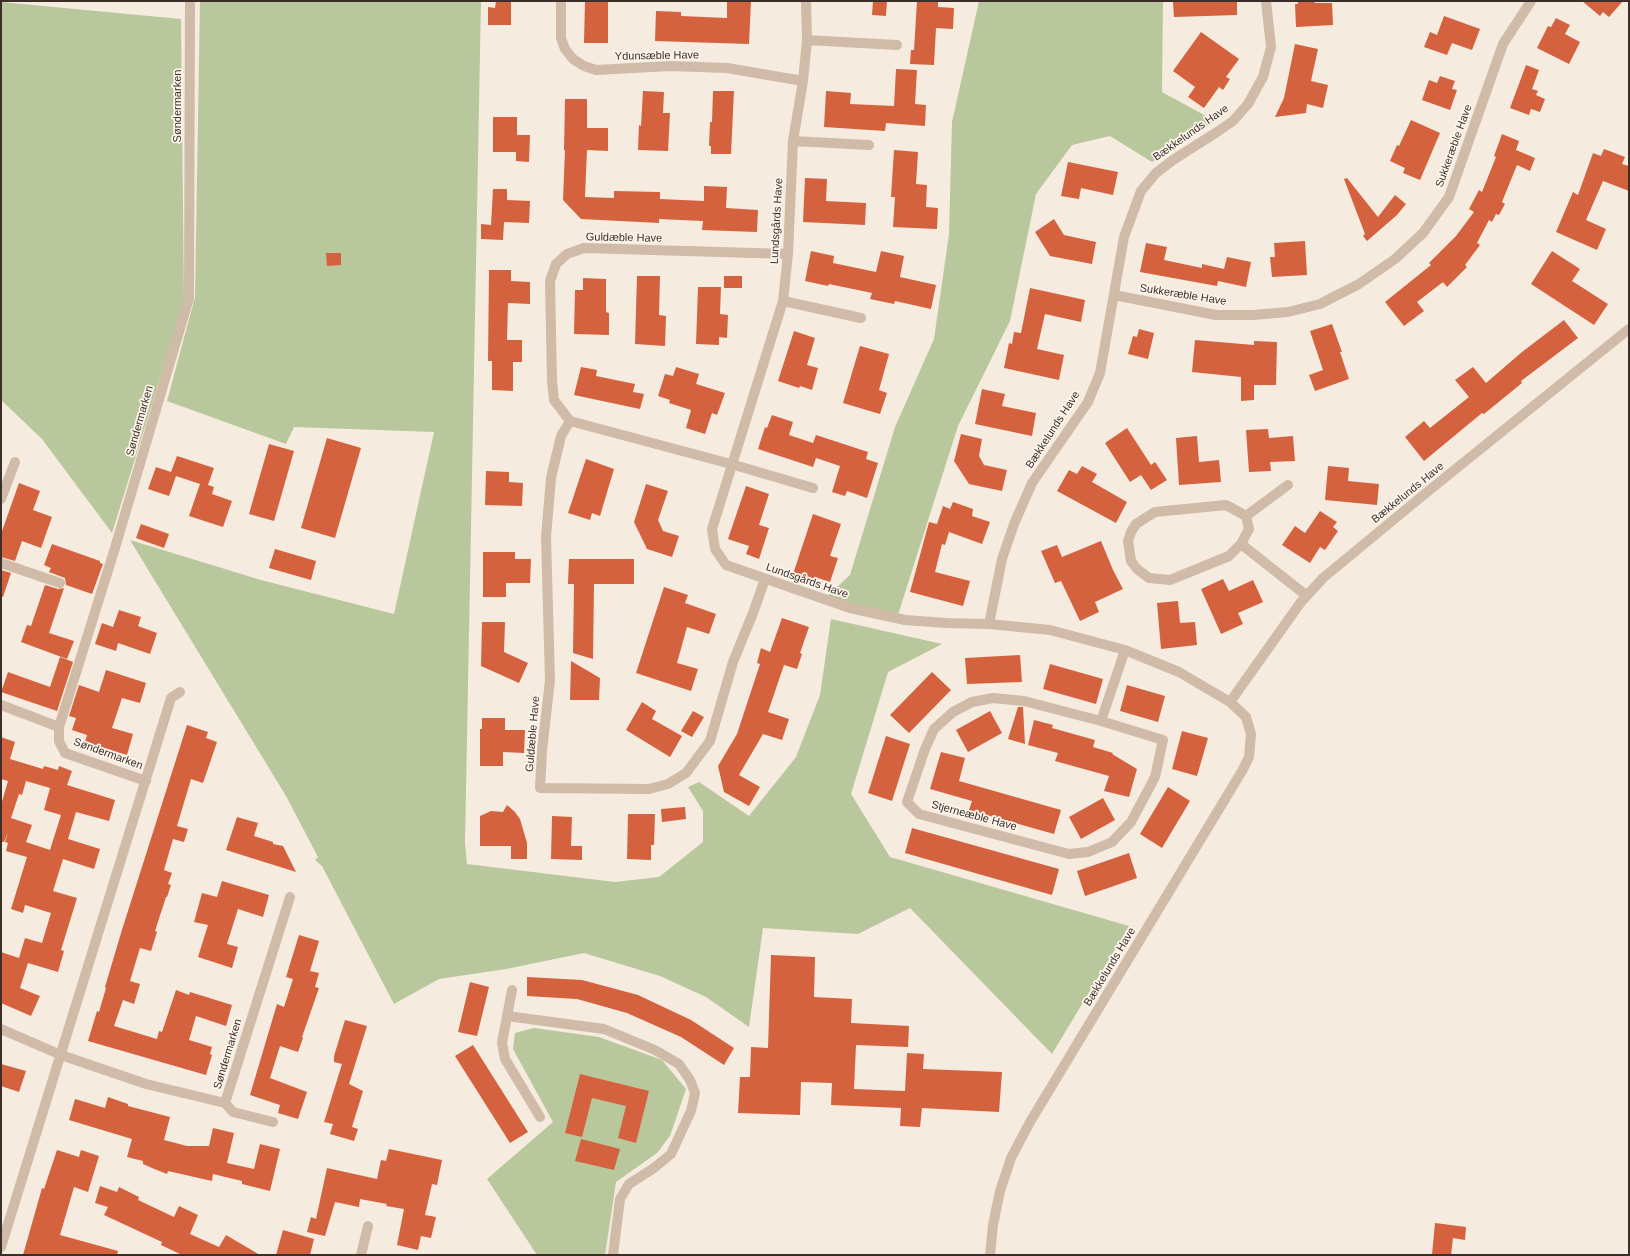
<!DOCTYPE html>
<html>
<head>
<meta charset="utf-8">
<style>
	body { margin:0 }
	#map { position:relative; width:1630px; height:1256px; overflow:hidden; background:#f6ebdf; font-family:Arial,sans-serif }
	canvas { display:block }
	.frame { position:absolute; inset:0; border:2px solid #3c2f29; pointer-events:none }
</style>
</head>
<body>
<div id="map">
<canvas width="1630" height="1256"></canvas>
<div class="frame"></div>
</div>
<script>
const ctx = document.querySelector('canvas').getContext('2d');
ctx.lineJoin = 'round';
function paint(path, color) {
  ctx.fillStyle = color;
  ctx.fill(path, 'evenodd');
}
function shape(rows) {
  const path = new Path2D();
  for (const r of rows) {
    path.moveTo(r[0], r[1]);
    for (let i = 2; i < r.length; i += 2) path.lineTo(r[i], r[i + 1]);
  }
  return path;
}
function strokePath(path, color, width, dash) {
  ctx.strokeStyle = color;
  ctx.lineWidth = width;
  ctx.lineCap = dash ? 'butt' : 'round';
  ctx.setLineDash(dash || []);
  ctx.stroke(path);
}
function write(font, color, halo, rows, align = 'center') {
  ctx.font = font + ' Arial,sans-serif';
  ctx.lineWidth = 3.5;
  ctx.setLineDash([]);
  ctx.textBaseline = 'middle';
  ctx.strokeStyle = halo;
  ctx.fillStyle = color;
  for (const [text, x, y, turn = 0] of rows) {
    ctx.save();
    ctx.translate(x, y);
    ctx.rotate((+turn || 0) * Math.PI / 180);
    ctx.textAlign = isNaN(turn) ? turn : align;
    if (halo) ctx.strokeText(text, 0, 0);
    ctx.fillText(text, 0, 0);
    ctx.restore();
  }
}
paint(shape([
	[200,1,481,1,465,843,467,864,615,882,659,877,703,842,703,811,688,787,699,782,749,816,796,757,820,695,831,619,942,644,888,672,851,794,890,857,1129,926,1052,1054,910,908,858,934,763,928,749,1027,706,997,660,976,584,953,506,969,439,979,394,1004,322,866,315,860,318,857,286,796,130,540,261,580,394,614,434,432,294,427,286,444,167,401,195,297],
	[979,1,1163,1,1162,92,1215,121,1152,162,1110,136,1072,145,1036,194,1010,321,958,426,897,618,824,599,850,575,895,427,934,339,949,234,952,122],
	[1,2,181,19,184,301,112,533,42,439,1,400],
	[534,1028,599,1037,662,1060,686,1089,670,1136,657,1153,616,1182,605,1255,537,1255,487,1179,553,1122,513,1049,515,1033]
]), '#b9c79c');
paint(shape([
	[496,1,511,1,511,25,488,25,488,7,495,8],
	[585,1,608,1,608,43,584,43],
	[727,1,751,1,749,44,655,41,656,11,681,12,681,16,727,18],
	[873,1,887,1,886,16,872,15],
	[917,1,938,1,938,7,954,8,953,29,936,28,934,65,910,64,911,50,914,50],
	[1173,1,1237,1,1237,15,1174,17],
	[1298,1,1314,1,1315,3,1332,3,1333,25,1296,27,1295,4,1298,4],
	[1582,1,1623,1,1609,17,1603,12,1600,16],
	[1444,16,1480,29,1472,50,1452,43,1447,55,1424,47,1430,32,1437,35],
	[1556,18,1570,25,1565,34,1580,42,1569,64,1537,48,1548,26,1551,27],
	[1201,32,1239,59,1226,77,1230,79,1223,90,1219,87,1204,108,1188,97,1195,87,1173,71],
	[1295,44,1318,49,1311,81,1328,85,1323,108,1307,104,1306,113,1275,117,1284,98],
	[1526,65,1539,70,1532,89,1538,91,1536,95,1545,99,1540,112,1531,109,1529,115,1510,108],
	[896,69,917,70,915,104,926,105,925,126,886,123,885,131,824,127,826,91,851,93,850,104,894,106],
	[1440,76,1455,81,1452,89,1457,90,1450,110,1422,100,1429,80,1437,83],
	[643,91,664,92,663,113,670,113,668,151,638,150,639,125,641,126],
	[713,91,734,91,731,154,711,154,711,146,709,146,710,122,712,122],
	[565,99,587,99,587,128,608,128,608,151,587,150,585,197,614,198,614,191,660,192,660,199,704,201,704,186,727,187,726,208,758,210,757,232,702,230,703,221,659,219,659,223,581,219,563,200,565,150,564,150],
	[493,117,517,117,517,135,530,135,529,162,516,161,516,152,493,152],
	[1411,120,1440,133,1420,180,1403,173,1405,168,1390,161,1397,145,1399,146],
	[1502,134,1519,141,1516,150,1535,158,1530,171,1517,165,1502,202,1505,204,1499,215,1496,214,1492,222,1489,220,1477,243,1480,245,1465,265,1467,267,1447,287,1443,282,1417,302,1424,311,1404,326,1385,302,1431,265,1429,263,1456,236,1474,212,1469,209,1479,190,1482,192,1496,157,1494,156],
	[1604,149,1625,157,1622,164,1629,166,1629,191,1603,181,1586,220,1606,229,1597,250,1556,232,1573,192,1578,195,1593,153,1601,156],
	[894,150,918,152,916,184,927,185,926,207,938,208,937,229,893,227,895,197,891,197],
	[1068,162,1118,172,1113,195,1081,188,1079,199,1061,196],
	[805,178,827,179,826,201,866,203,865,225,803,222],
	[1347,178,1378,217,1395,195,1406,204,1397,215,1367,241,1363,236,1365,234,1344,179],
	[493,189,507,189,507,200,530,201,529,223,504,222,503,240,481,239,481,224,491,225],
	[1054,219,1064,235,1096,242,1092,264,1050,256,1035,232],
	[1305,241,1307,275,1272,277,1270,257,1275,257,1274,243],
	[1146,243,1167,247,1164,260,1202,268,1202,264,1224,269,1227,257,1251,262,1246,287,1218,281,1217,286,1140,272],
	[811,251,834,256,833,263,876,272,881,251,904,256,900,277,936,285,931,309,895,301,894,304,870,299,872,293,829,284,828,286,805,281],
	[1552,251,1580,269,1572,281,1608,304,1594,325,1531,284],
	[326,253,341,253,341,265,327,266],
	[489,270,511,270,511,281,530,282,530,304,508,303,507,340,522,340,522,362,513,362,513,391,492,390,492,361,488,361],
	[637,276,660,276,659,315,666,316,665,346,635,344],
	[724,276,742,276,742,288,724,288],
	[583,278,606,279,606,312,609,313,609,335,574,334,575,290,583,290],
	[698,287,721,287,720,314,728,315,727,338,719,337,719,345,696,344],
	[1030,288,1085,300,1081,322,1045,314,1037,349,1064,355,1059,380,1004,368,1009,343,1012,344,1014,332,1021,333],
	[1564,320,1578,338,1521,381,1522,383,1484,414,1482,413,1424,461,1405,437,1424,421,1430,428,1469,397,1455,380,1473,367,1486,383,1522,352],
	[1332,324,1342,352,1340,352,1349,379,1315,391,1309,375,1323,370,1310,331],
	[1139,329,1154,333,1148,359,1128,354,1133,336,1137,337],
	[794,331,815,338,807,365,818,368,812,390,800,386,799,388,778,381],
	[1195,340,1254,345,1254,341,1277,342,1276,385,1254,385,1254,400,1241,401,1241,377,1192,372],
	[860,346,889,354,879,390,887,393,880,414,843,403],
	[581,367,597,370,596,376,635,384,633,392,644,394,640,409,574,395],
	[676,367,699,374,696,384,725,393,717,415,712,413,705,434,686,428,691,410,669,403,670,400,658,396,665,374,673,376],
	[982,389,1005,394,1002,406,1036,413,1032,436,975,424],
	[772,415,793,422,789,435,813,443,816,435,868,452,866,459,878,463,867,498,847,491,845,496,832,492,840,466,816,458,813,467,758,449,765,427,767,428],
	[1127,428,1151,465,1155,462,1167,480,1151,490,1141,475,1130,482,1105,443],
	[1268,429,1269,438,1293,436,1295,461,1270,462,1271,471,1249,472,1246,430],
	[961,434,982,439,979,456,984,465,1007,470,1002,491,969,484,954,461],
	[1197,436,1199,462,1219,460,1221,482,1179,485,1176,438],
	[327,438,361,448,335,538,301,528],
	[269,444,294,451,274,521,249,514],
	[177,456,214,468,208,485,214,487,212,494,232,501,223,527,189,516,200,484,176,476,169,496,148,489,156,467,171,472],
	[586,459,614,469,600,516,592,513,590,520,568,513],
	[1082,466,1097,474,1092,482,1127,502,1116,523,1057,491,1069,470,1077,474],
	[1328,466,1349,468,1348,481,1379,484,1377,505,1325,500],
	[486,471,509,472,509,482,523,483,522,506,485,505],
	[19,483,40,491,33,510,52,517,41,548,22,541,15,561,1,557,1,534],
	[646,484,668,491,658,520,663,531,679,536,672,557,647,549,634,522],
	[746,486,769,494,759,525,769,528,759,559,746,554,749,546,728,539],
	[953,502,973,509,972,516,990,522,982,544,949,532,945,545,942,544,935,572,970,581,963,606,910,592,929,522,937,524,943,506,950,509],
	[1320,511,1337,522,1333,527,1338,531,1325,550,1320,547,1310,563,1282,545,1295,526,1305,533],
	[813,514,841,524,830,556,838,558,830,582,818,578,817,581,793,574],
	[141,524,169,534,164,548,136,538],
	[1101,541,1113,570,1123,589,1095,602,1099,612,1080,621,1061,581,1055,583,1041,551,1057,545,1062,557],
	[52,544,100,561,100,563,103,564,92,594,66,585,65,578,49,572,51,568,44,565],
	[275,549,316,561,311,580,269,568],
	[483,552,515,552,515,559,531,559,530,583,506,583,506,597,483,597],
	[569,559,634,559,634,584,594,584,593,659,573,653,574,584,568,584],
	[1,570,11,573,3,597,1,596],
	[1223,579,1229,591,1253,580,1263,602,1238,613,1243,624,1221,634,1201,589],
	[45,585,58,589,64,588,49,633,74,641,67,659,21,642,27,625,31,626],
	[664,587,688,595,685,603,716,614,709,634,687,627,677,663,698,669,691,691,636,673],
	[1178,601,1180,623,1195,622,1197,645,1161,649,1157,603],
	[119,610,141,617,138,626,157,633,150,654,118,643,116,651,95,644,102,623,113,627],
	[782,618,809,627,800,653,802,654,797,669,784,665,768,712,789,719,782,740,763,734,739,775,760,787,749,806,724,792,718,766,737,734,760,664,757,663,761,648,770,652],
	[482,622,505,622,504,652,528,663,519,683,481,666],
	[1020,655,1022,682,967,684,965,658],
	[60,657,73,662,57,711,1,692,8,672,50,687],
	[571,661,600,678,599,700,570,700],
	[1050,664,1103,679,1096,704,1043,689],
	[106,670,146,683,140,703,122,698,112,728,133,734,127,755,85,742,87,735,72,730,76,718,69,716,79,685,99,692],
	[932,672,951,690,909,733,890,715],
	[1127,685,1165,696,1158,722,1120,711],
	[642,702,656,711,652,719,682,736,670,757,626,730],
	[1018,707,1023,707,1025,744,1008,739],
	[693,711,704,717,692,737,681,731],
	[990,711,1002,733,968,752,956,730],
	[482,718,505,718,505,730,525,730,524,753,503,752,503,766,480,766,480,729,482,729],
	[1034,720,1053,725,1052,728,1095,740,1093,747,1113,753,1112,754,1137,769,1129,797,1104,791,1109,776,1055,761,1058,753,1028,745],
	[187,725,208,732,206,738,217,742,203,783,191,779,177,826,188,829,184,842,173,839,164,870,172,873,168,884,171,885,167,897,166,897,155,931,157,932,151,951,140,948,130,981,140,984,134,1004,123,1000,114,1026,157,1039,159,1031,162,1032,176,990,189,995,190,992,232,1005,226,1026,196,1016,189,1040,212,1047,210,1054,212,1055,206,1075,88,1041,97,1011,99,1012,106,988,105,987,121,933],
	[1182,731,1208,738,1197,776,1172,769],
	[886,736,910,744,892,801,868,793],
	[1,737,15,742,10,759,43,769,44,766,58,770,59,766,72,771,67,785,115,800,109,821,76,812,68,839,100,849,94,869,63,859,53,891,77,898,61,950,64,951,58,972,28,963,20,988,40,996,31,1016,1,1003,1,952,19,958,25,938,42,943,51,913,25,905,23,913,11,909,27,857,6,851,8,843,5,842,8,833,4,842,1,842,1,805,8,781,1,779],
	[26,781,50,788,44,810,61,815,50,850,26,842,32,825,11,818,19,794,22,795],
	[941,752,965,758,959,781,1061,810,1054,834,969,810,972,801,930,789],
	[1168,787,1190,801,1162,848,1140,834],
	[1103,798,1115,820,1081,839,1069,817],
	[507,805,515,812,520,819,527,843,527,859,511,859,511,846,480,846,480,816,491,811,503,812],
	[685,807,686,819,662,822,661,809],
	[628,814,655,814,654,845,651,845,651,860,627,859],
	[552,816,572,817,571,846,582,846,582,860,551,859],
	[237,817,258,823,254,836,273,842,273,844,283,846,296,872,226,850],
	[912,828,1059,869,1052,895,905,853],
	[1129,853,1137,878,1085,896,1077,871],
	[222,881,269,895,263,917,238,909,227,944,238,947,232,968,198,957,208,925,194,922,202,893,217,897],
	[299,935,319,941,310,971,319,973,315,987,319,988,302,1037,303,1038,298,1052,280,1046,270,1078,307,1092,298,1119,278,1113,280,1105,250,1095,277,1004,284,1007,293,979,286,977],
	[771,955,815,957,814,997,852,999,851,1023,909,1026,908,1047,856,1045,854,1089,905,1091,907,1053,924,1054,923,1069,1002,1072,999,1112,922,1108,920,1127,900,1126,901,1108,831,1105,832,1083,801,1082,800,1115,738,1113,740,1077,750,1077,751,1047,768,1048],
	[527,977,582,980,638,995,691,1020,734,1048,724,1065,681,1037,627,1013,577,999,527,996],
	[470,982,489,987,477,1036,458,1032],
	[345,1020,367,1026,349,1084,363,1091,352,1127,358,1129,354,1141,330,1134,333,1124,324,1122,342,1064,334,1062,334,1056],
	[473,1045,528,1132,510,1143,455,1056],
	[1,1064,26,1071,19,1092,1,1086],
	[580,1074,649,1091,636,1143,618,1138,626,1106,592,1098,582,1137,565,1133],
	[108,1097,128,1104,128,1106,170,1117,164,1140,187,1146,209,1146,213,1128,234,1133,227,1163,254,1169,260,1144,280,1149,270,1191,242,1184,242,1181,213,1174,212,1181,168,1171,167,1174,152,1168,143,1164,143,1161,127,1157,132,1139,69,1120,75,1099,105,1108],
	[581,1139,620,1149,614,1170,575,1161],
	[389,1149,442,1160,437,1185,432,1184,425,1215,436,1217,431,1238,421,1236,418,1250,397,1245,404,1209,386,1206,387,1204,360,1199,359,1207,335,1202,325,1236,307,1232,311,1217,316,1219,327,1168,377,1179,381,1160,386,1161],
	[57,1150,79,1157,81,1150,99,1156,88,1192,74,1187,60,1235,118,1251,117,1255,23,1255,42,1188,44,1189],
	[100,1186,117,1192,119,1187,139,1197,138,1200,174,1217,179,1206,198,1215,190,1234,219,1247,226,1235,260,1255,182,1255,161,1245,162,1242,104,1215,108,1207,95,1203],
	[1435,1223,1466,1227,1465,1240,1453,1238,1451,1255,1432,1255],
	[283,1230,314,1239,310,1255,276,1255]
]), '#d4623f');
strokePath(shape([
	[561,1,561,38,565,49,573,59,584,66,596,70,671,66,727,68,803,81],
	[806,1,807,40,803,81,793,141,788,254,783,301,712,529,715,549,726,565,850,608,905,620,946,623,989,624,1050,630,1125,650,1179,672,1230,702,1246,717,1251,734,1249,757,1242,771,1030,1122,1011,1158,1000,1191,993,1225,990,1255],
	[807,40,897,45],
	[793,141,869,145],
	[788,254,584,248,567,254,556,264,550,281,552,381,554,400,570,421,731,464,813,488],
	[1114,295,1216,315,1253,315,1288,312,1320,304,1359,284,1395,259,1423,233,1449,197,1503,44,1531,1],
	[783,301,861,318],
	[570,421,561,436,551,478,546,537,550,680,542,751,540,788,649,789,668,784,686,773,710,741,733,662,753,613,765,579],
	[1,499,15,462],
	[1246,516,1249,529,1241,544,1229,556,1170,580,1149,578,1137,569,1131,561,1128,541,1131,532,1136,524,1155,512,1226,505,1246,516,1288,485],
	[1241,544,1307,596],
	[1,563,60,583],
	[989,624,1002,559,1014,524,1032,483,1088,402,1100,373,1124,237,1141,191,1156,173,1173,160,1217,132,1233,121,1248,104,1263,77,1271,47,1266,1],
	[1230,702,1301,602,1323,578,1421,497,1629,329],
	[1,705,59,727],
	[1101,721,1163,740,1155,777,1131,822,1112,842,1088,852,1069,854,919,814,907,802,925,749,934,729,953,712,972,702,993,698,1024,701,1101,721,1125,650],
	[146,781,65,753,59,741,59,727,115,548,189,298,190,1],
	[512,990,502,1043,505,1059,540,1117],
	[507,1016,604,1029,655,1050,679,1064,690,1080,695,1093,691,1111,671,1154,654,1168,629,1184,620,1199,613,1255],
	[1,1029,61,1055,146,1084,225,1103,290,897],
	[225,1103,233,1112,273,1122],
	[1,1247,171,698,180,692],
	[361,1255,368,1226]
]), '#d0baa8', 10);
write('11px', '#3c2f29', '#fcf5ec', [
	["Ydunsæble Have",657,56,-1],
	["Søndermarken",178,106,-90],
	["Bækkelunds Have",1191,133,-35],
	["Sukkeræble Have",1454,146,-70],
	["Lundsgårds Have",777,221,-87],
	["Guldæble Have",624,238,1],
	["Sukkeræble Have",1183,295,9],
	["Søndermarken",140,421,-74],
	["Bækkelunds Have",1053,430,-57],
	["Bækkelunds Have",1408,493,-39],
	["Lundsgårds Have",807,581,19],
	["Guldæble Have",533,734,-85],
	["Søndermarken",108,754,20],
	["Stjerneæble Have",974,816,15],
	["Bækkelunds Have",1110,967,-59],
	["Søndermarken",228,1054,-73]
]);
</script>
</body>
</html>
